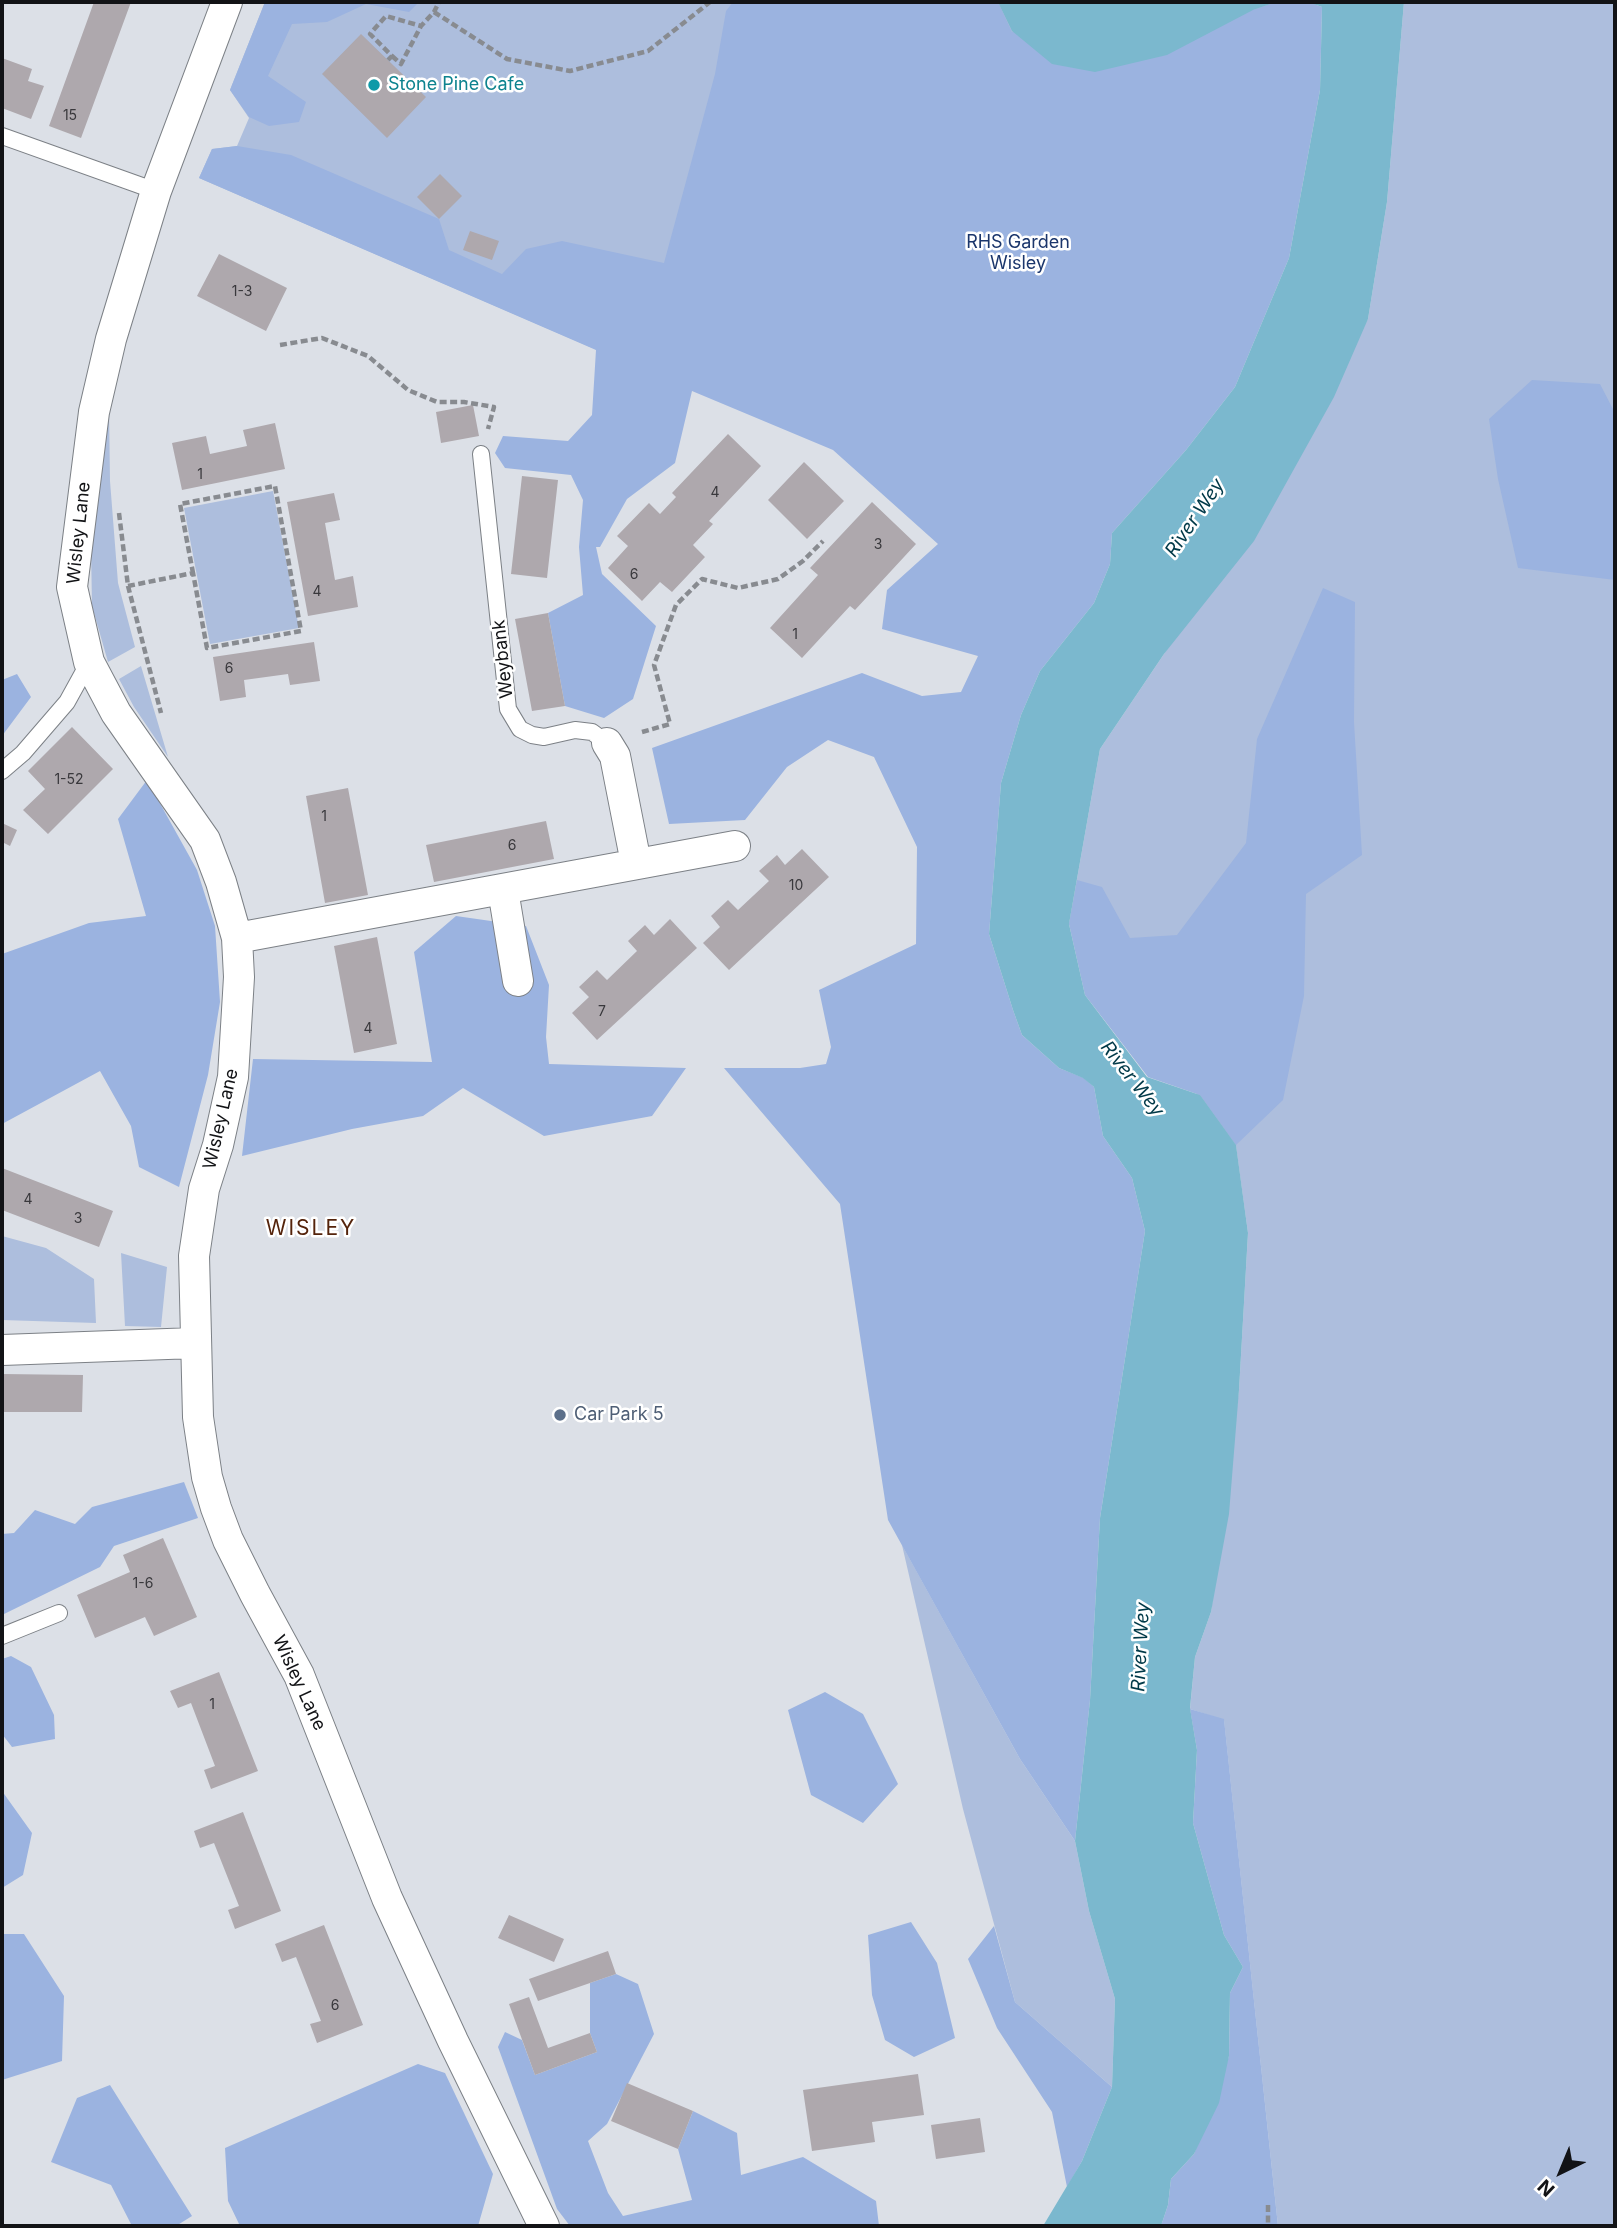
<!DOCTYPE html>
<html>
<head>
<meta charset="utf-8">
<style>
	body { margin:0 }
	#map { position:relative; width:1617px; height:2228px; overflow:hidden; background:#dce0e7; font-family:Inter,sans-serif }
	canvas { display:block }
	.frame { position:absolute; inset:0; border:4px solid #121316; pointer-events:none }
	.north { position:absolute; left:1526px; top:2137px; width:70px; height:70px; -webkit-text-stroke:5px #fff; paint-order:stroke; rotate:223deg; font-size:19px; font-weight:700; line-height:28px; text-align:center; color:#121316 }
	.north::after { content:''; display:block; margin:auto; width:24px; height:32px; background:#121316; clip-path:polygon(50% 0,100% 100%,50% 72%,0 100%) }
</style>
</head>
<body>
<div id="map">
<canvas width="1617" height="2228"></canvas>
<div class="frame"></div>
<div class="north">N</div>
</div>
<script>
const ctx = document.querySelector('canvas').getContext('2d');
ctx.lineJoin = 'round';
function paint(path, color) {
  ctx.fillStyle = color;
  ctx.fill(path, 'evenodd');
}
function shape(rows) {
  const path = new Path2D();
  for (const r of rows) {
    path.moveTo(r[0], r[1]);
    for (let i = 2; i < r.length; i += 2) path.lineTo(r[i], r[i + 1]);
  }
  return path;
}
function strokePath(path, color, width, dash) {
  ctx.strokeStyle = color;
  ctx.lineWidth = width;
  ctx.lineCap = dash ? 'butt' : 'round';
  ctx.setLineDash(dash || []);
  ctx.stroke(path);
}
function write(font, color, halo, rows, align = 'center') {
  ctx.font = font + ' Inter,sans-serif';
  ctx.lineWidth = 5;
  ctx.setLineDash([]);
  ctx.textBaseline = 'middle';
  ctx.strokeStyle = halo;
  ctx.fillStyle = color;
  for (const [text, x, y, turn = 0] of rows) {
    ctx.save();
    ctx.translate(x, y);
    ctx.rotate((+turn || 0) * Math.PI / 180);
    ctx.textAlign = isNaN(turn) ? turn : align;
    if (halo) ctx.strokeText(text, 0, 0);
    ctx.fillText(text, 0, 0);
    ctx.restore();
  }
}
paint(shape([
	[265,2,1322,2,692,391,199,178,212,149,237,146,249,118,230,90],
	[1404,2,1615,2,1615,2226,1278,2226,1224,1720,1190,1709,1195,1657,1211,1612,1239,1390,1248,1233,1236,1146,1069,924,1100,749,1164,654,1368,319,1387,202],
	[109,407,110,481,118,583,135,647,108,662,92,606,91,548],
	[273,491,299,628,210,644,184,508],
	[141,666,168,757,134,707,119,679],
	[2,1236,46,1248,94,1279,96,1323,2,1320],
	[121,1253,167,1267,161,1327,125,1326],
	[902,1545,1020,1759,1075,1841,1089,1911,1115,1999,1112,2087,1015,2002,963,1809]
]), '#adbedd');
paint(shape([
	[265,2,419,2,409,12,366,4,327,22,292,24,268,76,306,102,299,122,269,126,249,117,230,90],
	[733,2,998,2,1012,32,1253,10,1276,2,1308,2,1322,7,1320,90,1289,258,1235,387,1186,450,1112,533,1110,564,1094,603,1040,671,1021,715,1001,783,989,934,1013,1010,1022,1035,1059,1068,1084,1078,1094,1087,1103,1136,1132,1178,1145,1231,1100,1518,1090,1700,1075,1841,1020,1759,888,1520,840,1204,724,1068,800,1068,826,1064,831,1047,819,990,916,944,917,847,874,757,828,740,787,767,745,820,669,824,652,748,862,673,922,696,961,692,978,656,882,629,887,590,938,544,833,450,692,391,675,463,627,499,600,547,596,547,602,574,656,626,633,699,604,718,565,706,548,613,583,595,579,547,583,500,571,475,505,468,495,453,503,436,568,441,592,415,596,350,199,178,212,149,237,146,291,155,439,219,449,250,502,274,526,249,562,241,664,263,715,74,726,11],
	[1532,380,1600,384,1615,413,1615,580,1518,568,1498,479,1489,419],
	[1323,588,1355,602,1354,722,1362,855,1306,894,1304,996,1283,1100,1236,1145,1200,1095,1148,1077,1085,995,1069,924,1077,880,1102,887,1130,938,1177,935,1246,843,1257,739],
	[17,674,31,697,2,736,2,680],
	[147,780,197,870,215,926,220,1002,208,1075,179,1187,139,1167,131,1126,100,1071,2,1124,2,954,89,923,146,916,118,819],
	[456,916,526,926,549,985,546,1037,549,1064,686,1068,652,1116,544,1136,463,1088,423,1116,352,1129,242,1156,253,1059,432,1062,414,952],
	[184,1482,198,1518,114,1546,100,1567,2,1615,2,1534,14,1533,35,1510,75,1524,92,1507],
	[11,1656,31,1667,54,1715,55,1739,12,1747,2,1734,2,1659],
	[825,1692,863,1714,898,1784,863,1823,811,1795,788,1710],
	[1190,1709,1224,1719,1278,2226,1161,2226,1168,2205,1171,2179,1194,2154,1229,2056,1230,1993,1243,1967,1224,1935,1193,1823,1197,1750],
	[2,1791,32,1833,23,1875,2,1888],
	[911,1922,937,1963,955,2038,914,2057,885,2040,872,1995,868,1935],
	[994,1926,1015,2002,1112,2087,1082,2161,1067,2187,1052,2112,997,2028,968,1959],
	[2,1934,24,1934,64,1996,62,2061,2,2080],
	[616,1974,638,1984,654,2034,607,2124,588,2141,608,2193,623,2216,692,2200,678,2149,693,2111,737,2133,741,2175,803,2157,876,2201,879,2226,570,2226,557,2209,498,2047,505,2032,522,2040,535,2075,597,2052,590,2033,590,1983],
	[418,2064,445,2073,493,2174,478,2226,240,2226,228,2201,225,2148],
	[110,2085,192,2216,176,2226,132,2226,111,2185,51,2162,77,2098]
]), '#9bb3e0');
paint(shape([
	[998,2,1276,2,1253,10,1167,55,1095,72,1052,64,1012,31],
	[1308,2,1404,2,1387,202,1368,319,1334,397,1254,541,1164,654,1100,749,1069,924,1085,995,1147,1077,1200,1095,1236,1145,1248,1233,1239,1390,1229,1514,1211,1612,1195,1657,1190,1708,1197,1750,1193,1823,1224,1935,1243,1967,1230,1993,1229,2056,1219,2103,1194,2154,1171,2179,1168,2205,1161,2226,1043,2226,1082,2161,1112,2087,1115,1999,1089,1911,1075,1841,1090,1700,1100,1518,1145,1231,1132,1178,1103,1136,1094,1087,1083,1078,1059,1068,1022,1035,1013,1010,989,934,1001,783,1021,715,1040,671,1094,603,1110,564,1112,533,1186,450,1235,387,1289,258,1320,90,1322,7]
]), '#7bb8ce');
paint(shape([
	[94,2,131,2,81,138,49,126],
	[361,34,426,97,387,138,322,74],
	[2,58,32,69,28,81,44,86,31,119,2,108],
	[440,174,462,196,439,219,417,197],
	[470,231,499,241,492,260,463,250],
	[219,254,287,288,266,331,197,296],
	[473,405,479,436,441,443,436,412],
	[275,423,285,469,182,490,172,443,206,436,210,454,247,446,243,430],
	[728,434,761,466,709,521,713,524,693,545,705,557,672,592,660,582,642,601,608,568,628,546,617,536,649,503,660,514,676,497,672,493],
	[804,462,844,501,807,539,768,500],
	[522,476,558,480,547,578,511,574],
	[334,493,340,520,325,523,335,580,353,576,358,607,308,616,287,502],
	[872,502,916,544,855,610,850,606,802,658,770,628,818,575,810,568],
	[548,613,565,706,532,711,515,619],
	[314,642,320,681,290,685,288,674,244,680,246,697,220,701,213,657],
	[72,727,113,769,48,834,23,810,45,789,28,771],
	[348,788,368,895,325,903,306,796],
	[546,821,554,859,434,882,426,845],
	[2,823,17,830,10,846,2,842],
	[802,849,829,877,729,970,703,943,720,927,711,916,728,900,738,910,769,881,759,871,777,855,785,865],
	[670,919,697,948,597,1040,572,1013,589,997,579,987,597,970,607,980,637,951,628,941,645,925,654,935],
	[377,937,397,1044,354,1053,334,946],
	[2,1168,113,1211,99,1247,2,1210],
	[2,1374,83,1375,82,1412,2,1412],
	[163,1538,197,1617,154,1636,145,1617,95,1638,77,1595,130,1572,123,1555],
	[219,1672,258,1771,211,1789,204,1770,215,1766,191,1703,178,1708,170,1691],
	[243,1812,281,1911,235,1929,228,1910,239,1906,214,1843,200,1848,194,1831],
	[509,1915,564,1939,554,1962,498,1938],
	[324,1925,363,2025,317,2043,310,2024,321,2021,296,1957,282,1962,275,1944],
	[608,1951,616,1974,538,2001,529,1979],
	[529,1997,548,2048,590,2033,597,2052,535,2075,509,2004],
	[918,2074,924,2115,872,2122,875,2142,812,2151,803,2090],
	[627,2083,693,2111,678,2149,611,2121],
	[980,2118,985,2152,936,2159,931,2125]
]), '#aea8ad');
const service = shape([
	[2,136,156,191],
	[481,454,508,709,520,729,532,735,544,737,575,730,592,732,607,743],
	[2,771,23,753,67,702,89,662],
	[2,1636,59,1613]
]);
const minor = shape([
	[227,2,156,191,111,339,94,412,72,587,89,662,116,713,205,840,221,882,237,938,239,977,233,1077,218,1145,204,1189,194,1256,198,1417,207,1477,216,1508,228,1540,255,1594,299,1675,387,1898,453,2041,544,2226],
	[607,743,615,756,636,863],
	[503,890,518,981],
	[237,938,735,846],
	[2,1350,195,1343]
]);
strokePath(service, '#7c8086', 18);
strokePath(minor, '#7c8086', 32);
strokePath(shape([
	[434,12,507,59,570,71,648,51,710,2],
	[392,56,401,64,421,26,434,12,439,2],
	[388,60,392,56,370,34,386,16,421,26],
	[280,345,322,338,368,356,408,390,437,402,464,402,494,407,488,429],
	[119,513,128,586,161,713],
	[128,586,193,573,207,648,301,631,275,486,180,504,193,573],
	[642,732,670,724,654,665,676,605,702,579,738,588,778,579,803,561,823,541],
	[1268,2205,1268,2226]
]), '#888b90', 4.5, [7, 3.5]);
strokePath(service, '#fff', 16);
strokePath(minor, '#fff', 30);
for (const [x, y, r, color] of [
	[374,85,7,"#0f9aa8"],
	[560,1415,7,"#5c6f8a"]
]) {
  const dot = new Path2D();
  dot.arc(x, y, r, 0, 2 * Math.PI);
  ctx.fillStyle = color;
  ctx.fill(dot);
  strokePath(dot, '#fff', 2.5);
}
write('14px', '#39383c', null, [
	["15",70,116],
	["1-3",242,292],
	["1",200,475],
	["4",715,493],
	["3",878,545],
	["6",634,575],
	["4",317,592],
	["1",795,635],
	["6",229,669],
	["1-52",69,780],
	["1",324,817],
	["6",512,846],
	["10",796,886],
	["7",602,1012],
	["4",368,1029],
	["4",28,1200],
	["3",78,1219],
	["1-6",143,1584],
	["1",212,1705],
	["6",335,2006]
]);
write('18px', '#0d838f', '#fff', [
	["Stone Pine Cafe",388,85]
], 'left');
write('18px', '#1b366c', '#fff', [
	["RHS Garden",1018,243],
	["Wisley",1018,264]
]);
write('18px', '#121316', '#fff', [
	["Wisley Lane",79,533,-84],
	["Weybank",503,659,-96],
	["Wisley Lane",221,1119,-77],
	["Wisley Lane",299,1683,65]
]);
write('18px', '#4e5e75', '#fff', [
	["Car Park 5",574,1415]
], 'left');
write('italic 19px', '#003948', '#fff', [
	["River Wey",1195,518,-56],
	["River Wey",1132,1079,52],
	["River Wey",1141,1647,-87]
]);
ctx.letterSpacing = '2px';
write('21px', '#54230b', '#fff', [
	["WISLEY",311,1229]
]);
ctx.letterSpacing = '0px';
</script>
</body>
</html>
